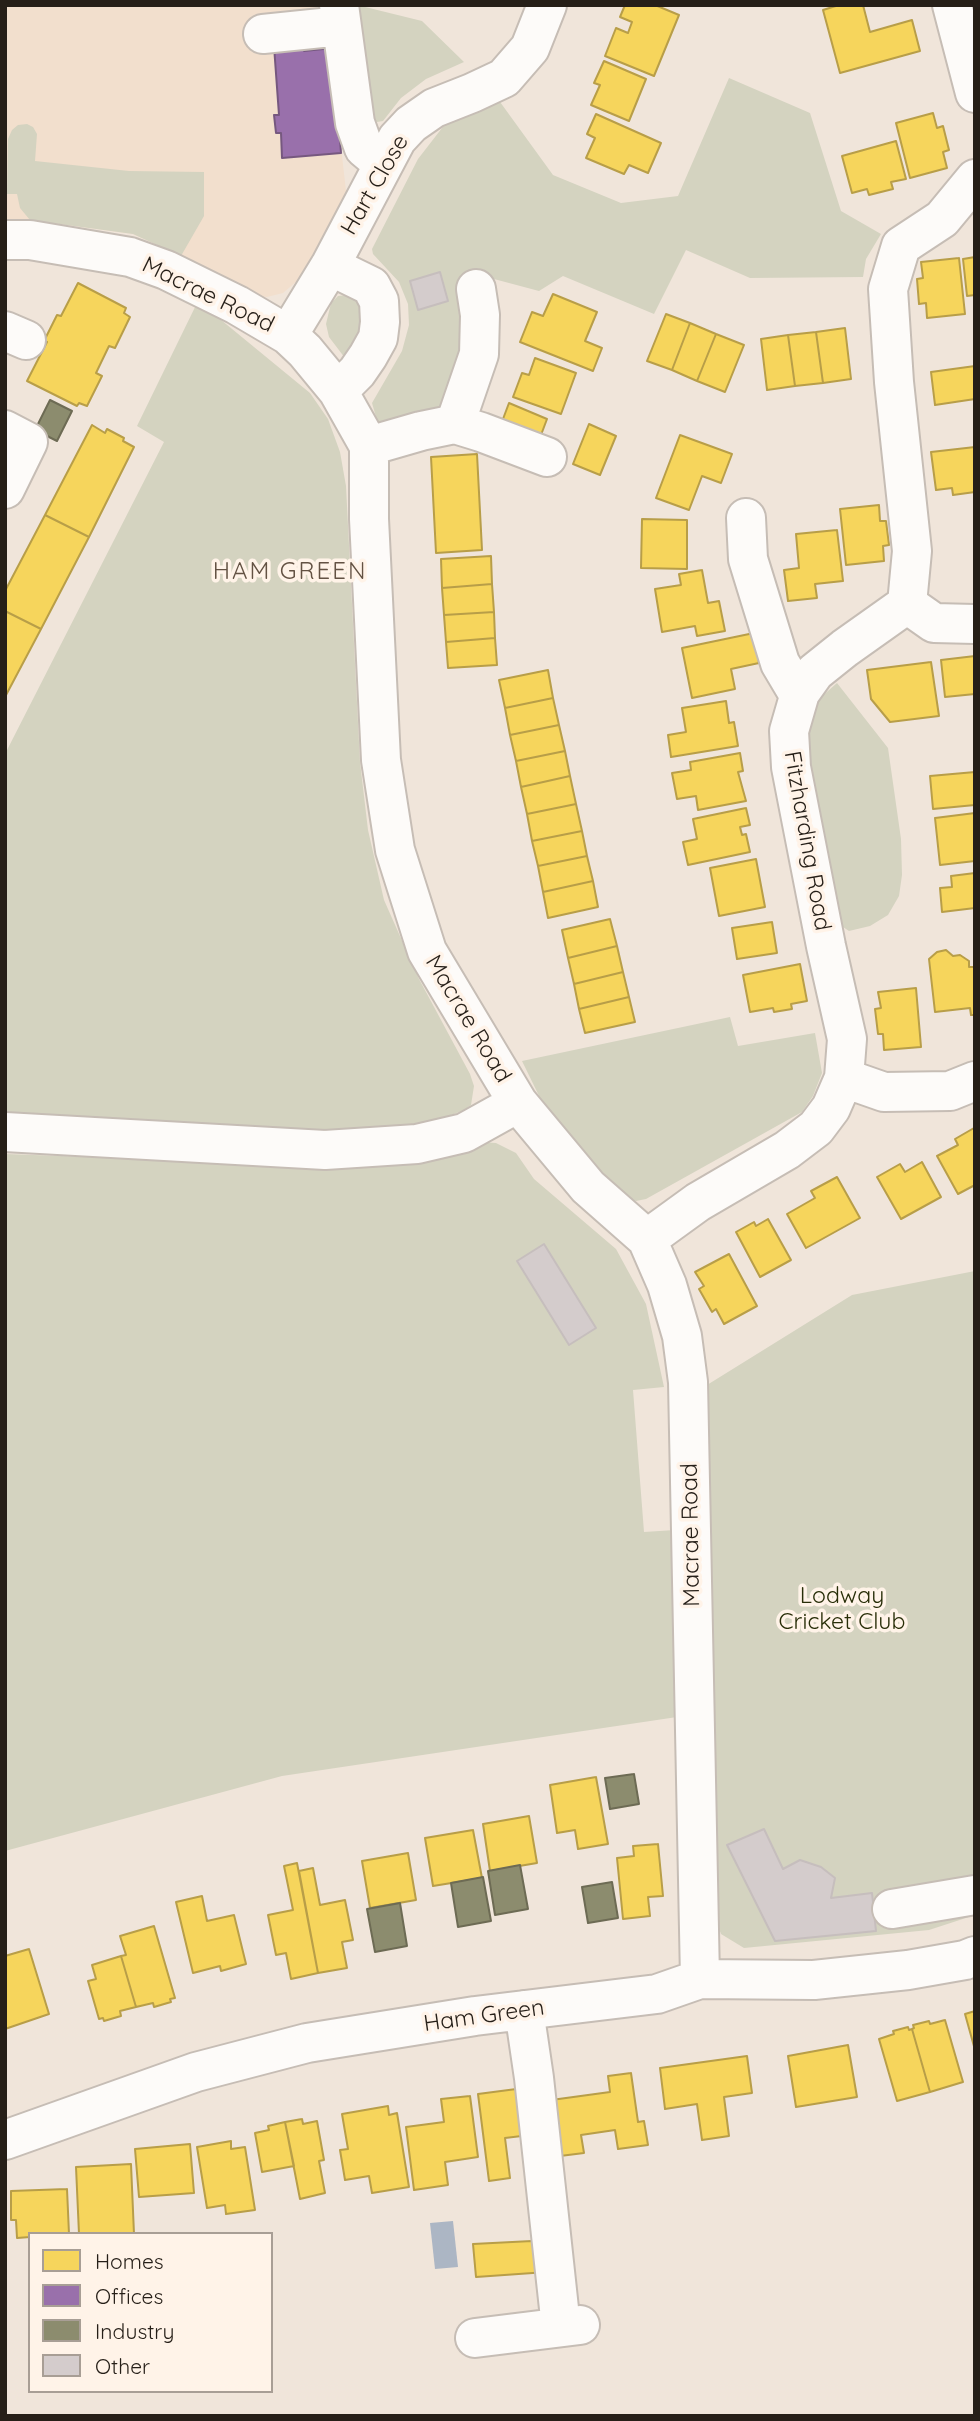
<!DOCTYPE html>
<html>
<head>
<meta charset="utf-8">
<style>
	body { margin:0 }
	#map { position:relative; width:980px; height:2421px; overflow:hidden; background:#f0e5da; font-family:Quicksand,sans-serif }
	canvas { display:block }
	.frame { position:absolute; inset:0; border:7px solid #261f18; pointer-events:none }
	.legend { position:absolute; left:28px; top:2232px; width:245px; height:161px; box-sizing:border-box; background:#fff3e8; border:2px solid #a89e95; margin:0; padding:9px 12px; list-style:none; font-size:21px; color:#261f18 }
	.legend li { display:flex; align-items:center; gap:14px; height:35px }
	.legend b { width:35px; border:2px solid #a89e95 }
</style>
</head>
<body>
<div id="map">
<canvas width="980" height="2421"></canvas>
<div class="frame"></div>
<ul class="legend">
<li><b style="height:19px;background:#f6d55c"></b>Homes</li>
<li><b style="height:19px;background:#9970ab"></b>Offices</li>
<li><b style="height:19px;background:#8c8c6e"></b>Industry</li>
<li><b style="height:19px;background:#d4cccc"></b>Other</li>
</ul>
</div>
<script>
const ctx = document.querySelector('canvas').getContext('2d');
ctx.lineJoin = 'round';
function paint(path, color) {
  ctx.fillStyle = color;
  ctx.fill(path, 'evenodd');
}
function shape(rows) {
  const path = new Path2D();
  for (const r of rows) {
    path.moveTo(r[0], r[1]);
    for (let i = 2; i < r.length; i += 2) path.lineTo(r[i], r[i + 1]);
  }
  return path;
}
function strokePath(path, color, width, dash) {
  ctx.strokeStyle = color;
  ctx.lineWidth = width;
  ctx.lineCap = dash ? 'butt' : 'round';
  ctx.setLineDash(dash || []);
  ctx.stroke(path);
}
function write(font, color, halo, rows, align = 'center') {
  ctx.font = font + ' Quicksand,sans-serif';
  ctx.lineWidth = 7;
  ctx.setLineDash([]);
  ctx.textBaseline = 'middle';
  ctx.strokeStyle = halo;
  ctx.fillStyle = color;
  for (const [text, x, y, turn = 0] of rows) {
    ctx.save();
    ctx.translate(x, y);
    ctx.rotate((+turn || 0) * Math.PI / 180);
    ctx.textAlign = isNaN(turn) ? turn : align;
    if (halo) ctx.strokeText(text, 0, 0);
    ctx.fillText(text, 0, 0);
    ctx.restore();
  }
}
paint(shape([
	[5,5,325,5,346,191,323,244,297,281,283,293,267,297,250,295,181,256,133,234,30,220,5,223]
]), '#f2dfcd');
paint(shape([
	[357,5,422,21,464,62,426,79,401,98,383,121,377,122,373,119],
	[729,78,810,113,841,211,881,234,866,259,863,277,750,278,686,250,654,314,563,276,539,291,494,279,458,282,460,351,442,405,427,424,382,438,372,403,402,351,409,325,408,304,399,282,373,254,372,249,418,159,442,128,455,117,495,95,553,175,621,203,678,196],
	[27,124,33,127,37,134,35,161,129,171,204,172,204,216,181,256,133,234,30,220,20,208,17,194,7,194,8,139,12,130,18,125],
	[346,295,357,297,369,318,348,362,329,337,326,324,331,303,338,296],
	[198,301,310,393,328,419,340,452,346,486,360,762,368,830,384,900,419,979,470,1074,474,1086,471,1105,464,1110,426,1125,362,1132,5,1122,5,754,164,442,137,426],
	[837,683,888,748,901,839,902,875,899,896,888,915,870,926,849,931,840,925,806,745,812,709,820,698],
	[730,1017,738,1046,815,1033,822,1073,813,1096,802,1112,646,1199,636,1201,623,1194,588,1163,543,1104,522,1061],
	[481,1142,496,1143,516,1153,534,1179,616,1249,646,1304,664,1387,633,1390,644,1532,675,1530,677,1717,282,1776,5,1851,5,1154,347,1166],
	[975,1271,975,1915,929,1930,744,1948,721,1934,712,1908,707,1385,852,1295]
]), '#d4d3c0');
paint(shape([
	[453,2221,458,2267,435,2269,430,2223]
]), '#acb6c4');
const homes = shape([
	[625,5,655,5,679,15,654,76,605,56,616,28,628,33,632,22,620,17,625,5],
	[839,5,863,5,870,32,912,20,920,51,840,73,823,10,839,5],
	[604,61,646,79,629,121,591,105,600,85,594,83,604,61],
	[933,113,937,128,943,126,949,150,943,152,947,168,910,178,896,123,933,113],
	[596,114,661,143,648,173,629,165,624,174,586,158,595,138,587,134,596,114],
	[896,141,906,179,891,182,893,189,869,195,867,189,852,193,842,156,896,141],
	[975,257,975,295,967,296,963,259,975,257],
	[959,258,965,314,927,318,926,303,919,304,917,279,923,278,921,262,959,258],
	[78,283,126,308,124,313,130,317,115,348,109,346,96,373,102,376,87,406,79,403,77,406,27,381,47,342,44,341,57,315,61,316,78,283],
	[553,294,597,312,585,341,602,348,593,371,520,342,532,312,543,316,553,294],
	[666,314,690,323,672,370,647,361,666,314],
	[690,323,716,334,697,381,672,370,690,323],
	[845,328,851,379,823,383,816,332,845,328],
	[816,332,823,383,795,386,788,335,816,332],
	[716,334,744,345,725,392,697,381,716,334],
	[788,335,795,386,767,390,761,339,788,335],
	[535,358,576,373,561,414,513,397,522,373,529,375,535,358],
	[975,366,975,399,935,405,931,372,975,366],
	[509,403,547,419,538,443,500,427,509,403],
	[589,424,616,436,600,475,573,464,589,424],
	[92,425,105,433,107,429,124,438,123,441,134,447,89,537,45,515,92,425],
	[680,435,732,454,721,483,702,476,689,510,656,498,680,435],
	[975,447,975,492,953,495,952,488,936,490,931,452,975,447],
	[477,454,482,550,436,553,431,457,477,454],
	[879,505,880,521,886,521,889,545,883,546,884,561,846,565,840,509,879,505],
	[45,515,89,537,41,629,5,611,5,591,45,515],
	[642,519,687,520,687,569,641,568,642,519],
	[837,530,843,581,815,584,817,598,788,601,784,570,799,568,796,534,837,530],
	[491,556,492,584,442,588,441,559,491,556],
	[702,570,708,603,719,601,725,631,697,636,695,626,662,632,655,589,681,585,679,574,702,570],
	[492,584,494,612,444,615,442,588,492,584],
	[5,611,41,629,5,697,5,611],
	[494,612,495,638,446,642,444,615,494,612],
	[754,633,759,663,731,669,735,689,692,698,682,648,754,633],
	[495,638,497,665,448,668,446,642,495,638],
	[975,656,975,694,945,697,941,660,975,656],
	[931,662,939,716,890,722,871,699,867,670,931,662],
	[548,670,553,698,505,708,499,680,548,670],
	[553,698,559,725,510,735,505,708,553,698],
	[726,701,729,723,734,722,738,746,671,757,668,735,686,732,682,708,726,701],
	[559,725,565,751,516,761,510,735,559,725],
	[565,751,570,776,521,787,516,761,565,751],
	[740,753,743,771,738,772,746,801,698,810,696,796,677,799,672,773,691,770,690,762,740,753],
	[975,772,975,805,933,809,930,776,975,772],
	[570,776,576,804,527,814,521,787,570,776],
	[576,804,582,831,532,841,527,814,576,804],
	[746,808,750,825,740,827,742,835,746,834,750,852,688,865,683,842,697,839,693,819,746,808],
	[975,813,975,861,940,865,935,818,975,813],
	[582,831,587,856,538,866,532,841,582,831],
	[587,856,593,881,543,892,538,866,587,856],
	[756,859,765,907,719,916,710,868,756,859],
	[975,873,975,908,942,912,940,888,952,887,951,876,975,873],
	[593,881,598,907,548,918,543,892,593,881],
	[610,919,617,946,568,958,562,930,610,919],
	[772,922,777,953,737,959,732,928,772,922],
	[617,946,623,972,574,984,568,958,617,946],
	[946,950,953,956,960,955,969,961,969,967,975,967,975,1015,971,1015,970,1008,935,1012,929,959,937,952,946,950],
	[800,964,807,1001,791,1004,792,1009,774,1012,773,1008,750,1012,743,975,800,964],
	[623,972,629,997,579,1009,574,984,623,972],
	[916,988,921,1047,884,1050,883,1034,878,1034,875,1009,881,1008,878,992,916,988],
	[629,997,635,1022,585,1033,579,1009,629,997],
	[974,1128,975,1185,958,1194,937,1156,958,1145,955,1139,974,1128],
	[922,1162,941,1197,901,1219,877,1177,900,1164,905,1172,922,1162],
	[837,1177,860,1218,806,1248,787,1214,815,1198,811,1191,837,1177],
	[768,1219,791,1260,760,1277,736,1232,754,1222,756,1226,768,1219],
	[729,1254,757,1306,724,1324,716,1309,712,1312,699,1289,704,1286,695,1272,729,1254],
	[596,1777,608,1844,578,1849,575,1830,557,1833,550,1785,596,1777],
	[529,1816,537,1863,490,1871,483,1824,529,1816],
	[473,1830,482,1878,433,1886,425,1838,473,1830],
	[658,1844,663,1896,648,1897,650,1916,623,1919,617,1858,634,1856,633,1846,658,1844],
	[408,1853,416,1900,370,1908,362,1861,408,1853],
	[297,1863,318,1973,291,1979,286,1953,276,1955,268,1915,293,1910,284,1866,297,1863],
	[313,1868,320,1905,345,1900,353,1940,342,1942,347,1968,318,1973,299,1871,313,1868],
	[202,1896,207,1921,234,1915,246,1964,221,1971,220,1966,193,1973,176,1902,202,1896],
	[154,1926,175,1998,170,1999,171,2002,154,2007,153,2003,136,2007,121,1956,126,1955,120,1936,154,1926],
	[29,1949,49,2014,5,2029,5,1956,29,1949],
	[121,1956,136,2007,120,2011,121,2016,104,2021,103,2018,99,2019,88,1981,96,1979,92,1965,121,1956],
	[975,2011,975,2050,965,2014,975,2011],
	[945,2020,963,2082,930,2092,912,2029,914,2028,913,2025,929,2021,930,2024,945,2020],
	[908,2027,909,2030,912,2029,930,2092,897,2101,879,2039,894,2034,893,2031,908,2027],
	[848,2045,857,2097,796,2107,788,2056,848,2045],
	[747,2056,752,2093,724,2097,729,2136,702,2140,697,2104,665,2109,660,2068,747,2056],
	[631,2073,638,2122,644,2121,648,2145,618,2149,615,2130,581,2135,584,2153,552,2157,544,2101,610,2092,608,2076,631,2073],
	[524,2088,530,2135,505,2138,510,2178,489,2181,478,2094,524,2088],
	[470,2096,478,2157,445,2162,448,2185,414,2190,406,2127,444,2122,441,2099,470,2096],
	[388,2106,389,2115,397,2113,409,2187,372,2193,369,2176,345,2180,340,2150,348,2149,342,2114,388,2106],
	[302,2119,303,2124,317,2121,324,2160,319,2161,325,2193,300,2199,285,2122,302,2119],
	[285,2122,294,2166,262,2172,255,2133,269,2130,268,2126,285,2122],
	[231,2141,231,2149,245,2147,255,2210,226,2214,225,2205,207,2208,197,2147,231,2141],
	[190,2144,194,2193,139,2197,135,2149,190,2144],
	[131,2164,134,2234,79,2234,76,2167,131,2164],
	[67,2189,69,2234,30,2234,30,2237,17,2238,16,2220,11,2220,11,2191,67,2189],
	[532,2241,546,2253,547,2272,476,2277,473,2244,532,2241]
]);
paint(homes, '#f6d55c');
strokePath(homes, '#b89e48', 2);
const offices = shape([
	[304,44,304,51,333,48,341,153,282,158,281,133,276,133,274,115,279,115,274,46,304,44]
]);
paint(offices, '#9970ab');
strokePath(offices, '#76587f', 2);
const industry = shape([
	[50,400,72,411,57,441,35,430,50,400],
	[634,1774,639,1804,610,1809,605,1778,634,1774],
	[520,1865,528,1909,495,1915,488,1871,520,1865],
	[483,1877,491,1921,458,1927,451,1883,483,1877],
	[612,1882,618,1918,588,1923,582,1887,612,1882],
	[400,1903,407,1946,375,1952,367,1909,400,1903]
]);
paint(industry, '#8c8c6e');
strokePath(industry, '#6d6b54', 2);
const building = shape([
	[440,272,448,301,418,310,410,281,440,272],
	[544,1244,596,1328,569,1345,517,1261,544,1244],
	[764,1829,783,1869,800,1860,821,1867,835,1878,831,1898,872,1893,876,1931,775,1941,727,1845,764,1829]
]);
paint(building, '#d4cccc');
strokePath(building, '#c6bebd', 2);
const minor = shape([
	[339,5,355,123,364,148,383,164],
	[952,5,975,93],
	[263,34,341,26],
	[5,240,30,240,130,257,166,270,237,305,288,335,305,351,338,391,369,446,369,519,381,760,395,850,427,951,518,1103,588,1187,647,1239,667,1285,682,1336,688,1382,700,1979],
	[330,266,371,286,379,301,380,322,378,338,368,356,357,372,338,391],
	[5,331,26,340],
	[288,335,330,266,397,139,411,124,434,108,472,93,504,78,530,48,547,5],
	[455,424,479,354,480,315,476,289],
	[5,430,28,442,5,489],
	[369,446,421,431,455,424,481,432,547,457],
	[746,518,748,559,780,663,799,695],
	[907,604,934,623,975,624],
	[844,1078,884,1092,950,1091,975,1081],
	[5,1132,325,1150,417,1144,464,1133,518,1103],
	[647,1239,698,1202,787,1150,816,1128,831,1108,844,1078,847,1039,826,946,791,767,789,731,800,693,815,672,845,648,907,604,912,551,894,382,888,289,901,246,942,219,975,179],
	[892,1909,975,1895],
	[524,2010,534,2078,561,2327],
	[5,2140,196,2072,307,2043,475,2016,657,1994,700,1979,814,1980,908,1970,965,1960,975,1956],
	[475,2338,580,2325]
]);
strokePath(minor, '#c6bdb5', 42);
strokePath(minor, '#fdfbf9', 38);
write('23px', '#261f18', '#fff3e8', [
	["Hart Close",375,185,-60],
	["Macrae Road",208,295,26],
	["Fitzharding Road",807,841,80],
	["Macrae Road",468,1019,59],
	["Macrae Road",691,1535,-91],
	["Ham Green",484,2016,-8]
]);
write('23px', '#282e08', '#fff3e8', [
	["Lodway",842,1596],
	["Cricket Club",842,1622]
]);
ctx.letterSpacing = '2px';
write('24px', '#635243', '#fff3e8', [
	["HAM GREEN",290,572]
]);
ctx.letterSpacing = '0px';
</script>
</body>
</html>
